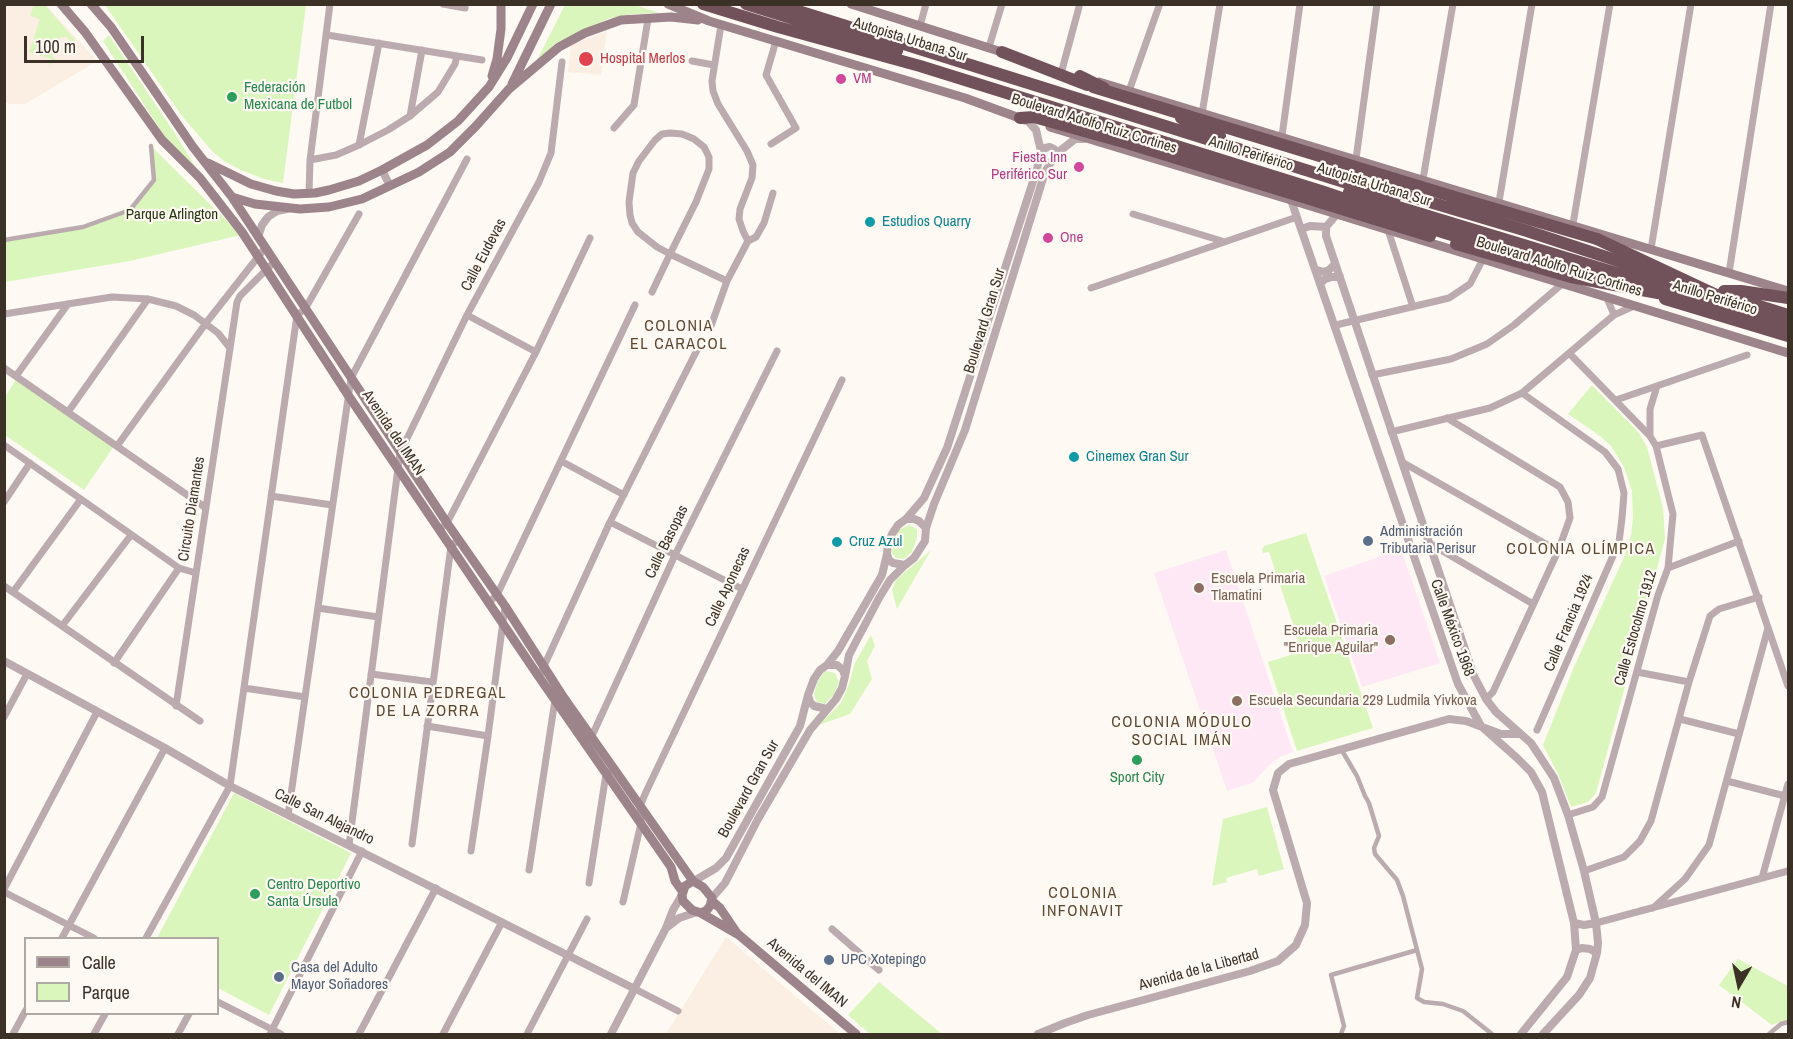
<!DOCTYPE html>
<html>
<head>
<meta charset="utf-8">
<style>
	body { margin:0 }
	#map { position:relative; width:1793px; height:1039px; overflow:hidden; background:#fef9f3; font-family:"Archivo Narrow",sans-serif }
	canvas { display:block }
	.frame { position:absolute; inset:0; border:6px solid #3b3127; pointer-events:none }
	.legend { position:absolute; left:24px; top:937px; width:195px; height:78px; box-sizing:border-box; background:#fef9f3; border:2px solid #b0a9a1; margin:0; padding:8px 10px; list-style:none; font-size:18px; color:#3b3127 }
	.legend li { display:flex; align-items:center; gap:12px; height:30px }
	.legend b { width:30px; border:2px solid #b0a9a1 }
	.north { position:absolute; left:1709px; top:955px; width:60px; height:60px; -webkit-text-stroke:4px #fef9f3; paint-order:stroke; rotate:189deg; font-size:16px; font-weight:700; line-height:24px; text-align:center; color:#3b3127 }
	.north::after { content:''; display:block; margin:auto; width:21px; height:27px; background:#3b3127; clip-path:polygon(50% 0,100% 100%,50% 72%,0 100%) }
	.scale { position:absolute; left:24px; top:36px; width:120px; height:27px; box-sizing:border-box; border:3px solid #3b3127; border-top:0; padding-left:8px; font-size:18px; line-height:21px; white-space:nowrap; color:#3b3127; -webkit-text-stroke:4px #fef9f3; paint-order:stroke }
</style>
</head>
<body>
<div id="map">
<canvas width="1793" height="1039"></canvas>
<div class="frame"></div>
<ul class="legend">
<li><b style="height:8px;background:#9c848a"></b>Calle</li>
<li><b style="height:16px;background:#daf6bc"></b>Parque</li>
</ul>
<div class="north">N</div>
<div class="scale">100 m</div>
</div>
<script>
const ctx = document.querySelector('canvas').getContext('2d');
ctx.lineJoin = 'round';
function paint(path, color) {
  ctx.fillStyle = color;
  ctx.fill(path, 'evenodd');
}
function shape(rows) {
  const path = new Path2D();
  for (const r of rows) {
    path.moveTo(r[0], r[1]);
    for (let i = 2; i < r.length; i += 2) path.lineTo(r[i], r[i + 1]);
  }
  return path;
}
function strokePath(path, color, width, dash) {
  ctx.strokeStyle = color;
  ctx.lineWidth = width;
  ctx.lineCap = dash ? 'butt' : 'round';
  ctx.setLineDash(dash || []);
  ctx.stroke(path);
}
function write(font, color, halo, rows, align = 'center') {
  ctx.font = font + ' "Archivo Narrow",sans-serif';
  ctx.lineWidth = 4.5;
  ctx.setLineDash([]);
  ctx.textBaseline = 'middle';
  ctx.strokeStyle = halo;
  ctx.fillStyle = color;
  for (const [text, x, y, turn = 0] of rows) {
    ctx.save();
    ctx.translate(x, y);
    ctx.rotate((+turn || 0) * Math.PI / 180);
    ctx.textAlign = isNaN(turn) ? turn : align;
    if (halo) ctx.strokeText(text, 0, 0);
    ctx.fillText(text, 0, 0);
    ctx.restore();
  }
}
paint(shape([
	[4,5,46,5,97,61,25,104,10,104,5,102],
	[607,31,601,75,568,72,571,45],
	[726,937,840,1034,666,1034]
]), '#fbeee2');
paint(shape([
	[1401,549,1440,663,1362,687,1324,576],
	[1226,550,1293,752,1280,757,1269,765,1254,782,1227,791,1154,573]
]), '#ffe8f5');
paint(shape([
	[34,5,45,5,75,40,74,44,67,49,65,46,70,43,70,40,67,37,60,37,52,57,56,59,49,66,51,59,29,52,40,19,30,16],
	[105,5,306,5,283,183,264,179,241,170,224,161,212,151,182,116],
	[565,5,635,5,659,13,633,14,610,18,556,43,536,62],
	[109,35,174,132,198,171,167,140,103,41],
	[151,146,241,235,130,261,5,282,5,240,83,227,130,210,154,180],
	[16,379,114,446,84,490,5,435,5,397],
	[1592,385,1639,433,1647,447,1663,508,1665,539,1596,793,1588,802,1571,807,1559,776,1543,745,1574,667,1624,557,1631,535,1633,518,1632,491,1624,467,1618,457,1611,446,1600,436,1568,414],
	[909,525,917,529,917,538,912,552,904,559,896,558,892,553,893,544,899,530],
	[1306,533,1373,728,1297,751,1268,662,1297,653,1295,647,1300,645,1269,552,1263,553,1262,550,1264,546],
	[931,550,897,609,892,590,896,580],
	[871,635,875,646,867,661,872,679,850,714,819,725,841,703,849,684,855,663],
	[825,671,835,673,839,682,834,694,825,704,817,702,814,695,817,683],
	[234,793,351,853,269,1015,218,988,218,938,157,938],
	[1267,807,1284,869,1259,876,1257,869,1226,878,1227,882,1212,886,1223,819],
	[1738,959,1788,986,1788,1019,1772,1025,1719,985],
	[879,982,942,1034,870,1034,848,1015]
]), '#daf6bc');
strokePath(shape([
	[4,240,83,227,130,210,154,180,151,146],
	[1341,749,1357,776,1365,796,1369,803,1379,836,1374,848,1375,854,1397,880,1403,896,1422,969,1417,998,1424,1002,1443,1004,1463,1011,1492,1034],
	[1341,1034,1344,1026,1331,975,1417,950],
	[1769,1034,1781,1024,1788,1022]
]), '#bbabae', 4.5);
strokePath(shape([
	[443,4,465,8,465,4],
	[721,25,712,81,713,91,718,104,747,151,753,165,752,178,740,209,739,219,743,231,748,241],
	[920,26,926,4],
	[327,35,482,60],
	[989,47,1002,4],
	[692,61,714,65],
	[1062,70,1079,7],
	[1129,91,1159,6],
	[1202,114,1220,4],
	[410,116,422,50],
	[614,128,634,105,648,19],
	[1282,136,1300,4],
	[771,144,796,128,766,75,776,41],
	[359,145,379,43],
	[1356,159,1377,4],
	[310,160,336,155,359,145,388,130,410,116,438,92,455,64,457,56],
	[1423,179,1453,4],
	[309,194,310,160,330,4],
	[1499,202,1532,4],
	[1133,214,1222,241],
	[1573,224,1610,4],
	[1388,230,1413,307],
	[748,241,756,237,764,223,773,193],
	[1651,249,1691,4],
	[1729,273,1771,4],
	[1091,288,1297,217],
	[652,292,670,254,696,202,709,169,709,157,704,147,694,139,682,134,670,133,662,134,655,140,639,161,633,173,629,202,630,215,632,223,638,232,657,247,670,254,727,281],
	[1607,298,1614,315],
	[4,314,112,297,148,299,176,306,194,315,218,333,230,348],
	[467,315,536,352],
	[1336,325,1449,298,1470,284,1483,259],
	[711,326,727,281,748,241],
	[4,368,206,508],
	[1372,375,1451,359,1487,344,1514,325,1562,284],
	[16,376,68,304],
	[1522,393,1605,452,1618,469,1624,493,1622,518,1619,542,1537,730],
	[1616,400,1747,355],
	[68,412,148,299],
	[1447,418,1560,487,1568,502,1570,518,1558,551,1493,692,1486,699],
	[1391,432,1490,408,1522,393,1614,315,1634,306],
	[1650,436,1650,409,1657,386],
	[4,445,179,568,196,573],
	[117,446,206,323,265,248],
	[1656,446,1702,435,1788,686],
	[561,461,624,495],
	[1402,462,1558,551],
	[271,496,332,505],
	[4,502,30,463],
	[610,522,742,589],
	[440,529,447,523,536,352,590,238],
	[1429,543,1533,604],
	[1668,568,1739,541],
	[4,586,200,721],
	[13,592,81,499],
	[489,602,497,595,635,305],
	[318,608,378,617],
	[62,626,131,535],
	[114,663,179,568],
	[1637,672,1689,682],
	[371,674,432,682],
	[539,677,610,522,698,348],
	[244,688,305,697],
	[176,706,237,302,240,296,274,262],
	[4,717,27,674],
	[1680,719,1739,734],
	[427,726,488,736],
	[591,738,675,555,777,351],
	[1727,781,1785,796],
	[288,815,351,378,467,159],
	[1568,815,1593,807,1602,797,1658,595,1668,568,1673,514,1656,446,1650,436,1569,353],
	[412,844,451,546,459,539],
	[349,845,400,453,467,315,539,182,551,153,562,62],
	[471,851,488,736,505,606],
	[529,870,555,700,557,698],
	[1584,871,1624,857,1640,841,1651,821,1689,682,1710,616,1719,609,1759,597],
	[1762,878,1788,784],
	[589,883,606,774,608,773],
	[4,889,97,712],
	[4,892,94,938],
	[623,902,641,823,640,806,646,792,842,380],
	[1653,908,1685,879,1709,845,1768,628],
	[1596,923,1788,871],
	[832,929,879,970],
	[62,938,165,748],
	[146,938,230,786,297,315,305,309,359,214],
	[635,989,678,1011],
	[218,1002,281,1034],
	[13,1034,26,1010],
	[94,1034,105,1014],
	[178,1034,189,1014],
	[270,1034,362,851],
	[359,1034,436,888],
	[443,1034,502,922],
	[527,1034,587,919]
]), '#bbabae', 7);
strokePath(shape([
	[1041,151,1045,148,1050,147,1054,149,1056,154],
	[382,170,390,186],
	[1291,200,1458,684,1481,726,1517,758,1531,772,1542,792,1574,923,1576,950,1567,977,1521,1034],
	[1337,214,1326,227,1326,236,1474,676,1486,699,1496,712,1531,743,1554,778,1568,815,1584,871,1596,923,1598,943,1597,953,1590,978,1579,995,1543,1034],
	[1301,229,1310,226,1326,227],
	[258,237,262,225,268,217,277,211,287,209],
	[1317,270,1324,272,1329,270,1335,264],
	[1321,283,1325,279,1332,277,1340,277],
	[906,519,924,498,947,448,1037,169,1041,151,1036,130,1028,121],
	[926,528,919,521,914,519,906,519,898,525,892,534,888,543,887,554,889,560,893,563,905,565,914,558,925,541,926,528,934,504,965,430,1045,172,1056,154,1075,139,1084,139],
	[4,661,165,748,230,786,635,989],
	[827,665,838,651,882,575,887,554],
	[845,676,849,655,879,598,890,580,905,565],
	[694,881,716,868,726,858,800,726,808,695],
	[712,898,725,883,758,819,810,730,836,699,842,688,845,676,843,670,837,665,827,665,820,670,814,679,808,695,810,702,814,706,827,709],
	[1574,923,1584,925,1596,923],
	[666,928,679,918,697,912],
	[1576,950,1582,948,1590,949,1597,953],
	[611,1034,666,928,673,910,682,895],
	[1038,1034,1065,1023,1088,1015,1250,971,1278,961,1296,945,1305,925,1307,903,1273,790,1278,773,1289,764,1449,719,1466,721,1501,734,1519,734]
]), '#bbabae', 8);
strokePath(shape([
	[61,4,85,32,162,140,200,178,242,232,348,395,539,677,671,867,675,881,682,891],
	[91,4,111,27,193,147,232,197,447,523,505,606,562,695,693,881],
	[668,4,709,21,965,98,1025,120],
	[851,4,1008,54],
	[492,76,497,59,501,29,501,4],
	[1099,82,1788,291],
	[512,84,551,4],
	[1050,127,1291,200,1788,353],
	[208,163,251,184,276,191,294,194,315,193,329,190,359,181,382,170,427,145,458,121,489,87,507,58,533,4],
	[232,197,255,204,300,209,329,207,362,199,419,172,450,152,476,126,509,89,559,47,585,33,621,20,671,17,698,20],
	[693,881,703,887,712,898,710,906,707,910,701,913,692,910,683,901,682,895,685,886,693,881],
	[712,901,720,908,737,933],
	[701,913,739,935,856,1034]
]), '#9c848a', 9);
strokePath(shape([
	[703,4,778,27,920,66,1321,191,1445,233,1588,276],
	[746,4,897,51],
	[776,4,1395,198],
	[1002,52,1087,85],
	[1080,76,1104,88],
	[1020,118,1034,117,1127,143,1430,236],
	[1181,118,1220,136],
	[1386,189,1527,231,1667,277],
	[1349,192,1682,293],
	[1451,196,1597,239],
	[1724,291,1741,291,1788,298],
	[1721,294,1788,315],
	[1665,299,1788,336],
	[1714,302,1788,326]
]), '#72525a', 12);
strokePath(shape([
	[1093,87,1451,196],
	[1597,239,1729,301],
	[1456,244,1571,277,1723,305]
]), '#72525a', 12);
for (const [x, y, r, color] of [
	[586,59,8,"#e0444e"],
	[841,79,6,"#d1479c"],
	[232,97,6,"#2e9e5b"],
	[1079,167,6,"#d1479c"],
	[870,222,6,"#0f9aa8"],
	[1048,238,6,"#d1479c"],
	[1074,457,6,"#0f9aa8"],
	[1368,541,6,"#5c6f8a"],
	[837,542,6,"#0f9aa8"],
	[1199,588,6,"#8d6e63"],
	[1390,640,6,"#8d6e63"],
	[1237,701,6,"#8d6e63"],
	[1137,760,6,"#2e9e5b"],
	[255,894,6,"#2e9e5b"],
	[829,960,6,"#5c6f8a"],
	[279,977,6,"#5c6f8a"]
]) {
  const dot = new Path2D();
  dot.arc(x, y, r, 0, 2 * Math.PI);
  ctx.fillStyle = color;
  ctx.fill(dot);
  strokePath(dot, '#fef9f3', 2);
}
write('15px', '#3b3127', '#fef9f3', [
	["Autopista Urbana Sur",910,40,17],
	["Boulevard Adolfo Ruiz Cortines",1094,124,17],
	["Anillo Periférico",1251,154,17],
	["Autopista Urbana Sur",1374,185,17],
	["Calle Eudevas",484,255,-62],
	["Boulevard Adolfo Ruiz Cortines",1559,267,17],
	["Anillo Periférico",1715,298,17],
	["Boulevard Gran Sur",985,321,-73],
	["Avenida del IMAN",393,433,56],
	["Circuito Diamantes",192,509,-81],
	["Calle Basopas",667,542,-64],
	["Calle Aponecas",728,587,-65],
	["Calle Francia 1924",1569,623,-67],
	["Calle México 1968",1452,628,70],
	["Calle Estocolmo 1912",1636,628,-74],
	["Boulevard Gran Sur",749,789,-61],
	["Calle San Alejandro",324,817,26],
	["Avenida de la Libertad",1199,970,-15],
	["Avenida del IMAN",807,973,40]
]);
write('15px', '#be3a42', '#fef9f3', [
	["Hospital Merlos",600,59]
], 'left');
write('15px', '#b23c85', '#fef9f3', [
	["VM",853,79],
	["Fiesta Inn",1067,158,"right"],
	["Periférico Sur",1067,175,"right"],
	["One",1060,238]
], 'left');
write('15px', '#27864d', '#fef9f3', [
	["Federación",244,88],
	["Mexicana de Futbol",244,105],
	["Sport City",1137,778,"center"],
	["Centro Deportivo",267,885],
	["Santa Úrsula",267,902]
], 'left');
write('15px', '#263612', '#fef9f3', [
	["Parque Arlington",172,215]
]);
write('15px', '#0d838f', '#fef9f3', [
	["Estudios Quarry",882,222],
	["Cinemex Gran Sur",1086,457],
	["Cruz Azul",849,542]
], 'left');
write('15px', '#4e5e75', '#fef9f3', [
	["Administración",1380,532],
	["Tributaria Perisur",1380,549],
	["UPC Xotepingo",841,960],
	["Casa del Adulto",291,968],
	["Mayor Soñadores",291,985]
], 'left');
write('15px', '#785e54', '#fef9f3', [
	["Escuela Primaria",1211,579],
	["Tlamatini",1211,596],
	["Escuela Primaria",1378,631,"right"],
	["\"Enrique Aguilar\"",1378,648,"right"],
	["Escuela Secundaria 229 Ludmila Yivkova",1249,701]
], 'left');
ctx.letterSpacing = '1.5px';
write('16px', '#5b4630', '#fef9f3', [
	["COLONIA",679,327],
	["EL CARACOL",679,345],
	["COLONIA OLÍMPICA",1581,550],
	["COLONIA PEDREGAL",428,694],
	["DE LA ZORRA",428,712],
	["COLONIA MÓDULO",1182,723],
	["SOCIAL IMÁN",1182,741],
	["COLONIA",1083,894],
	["INFONAVIT",1083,912]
]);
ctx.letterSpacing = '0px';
</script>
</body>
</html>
